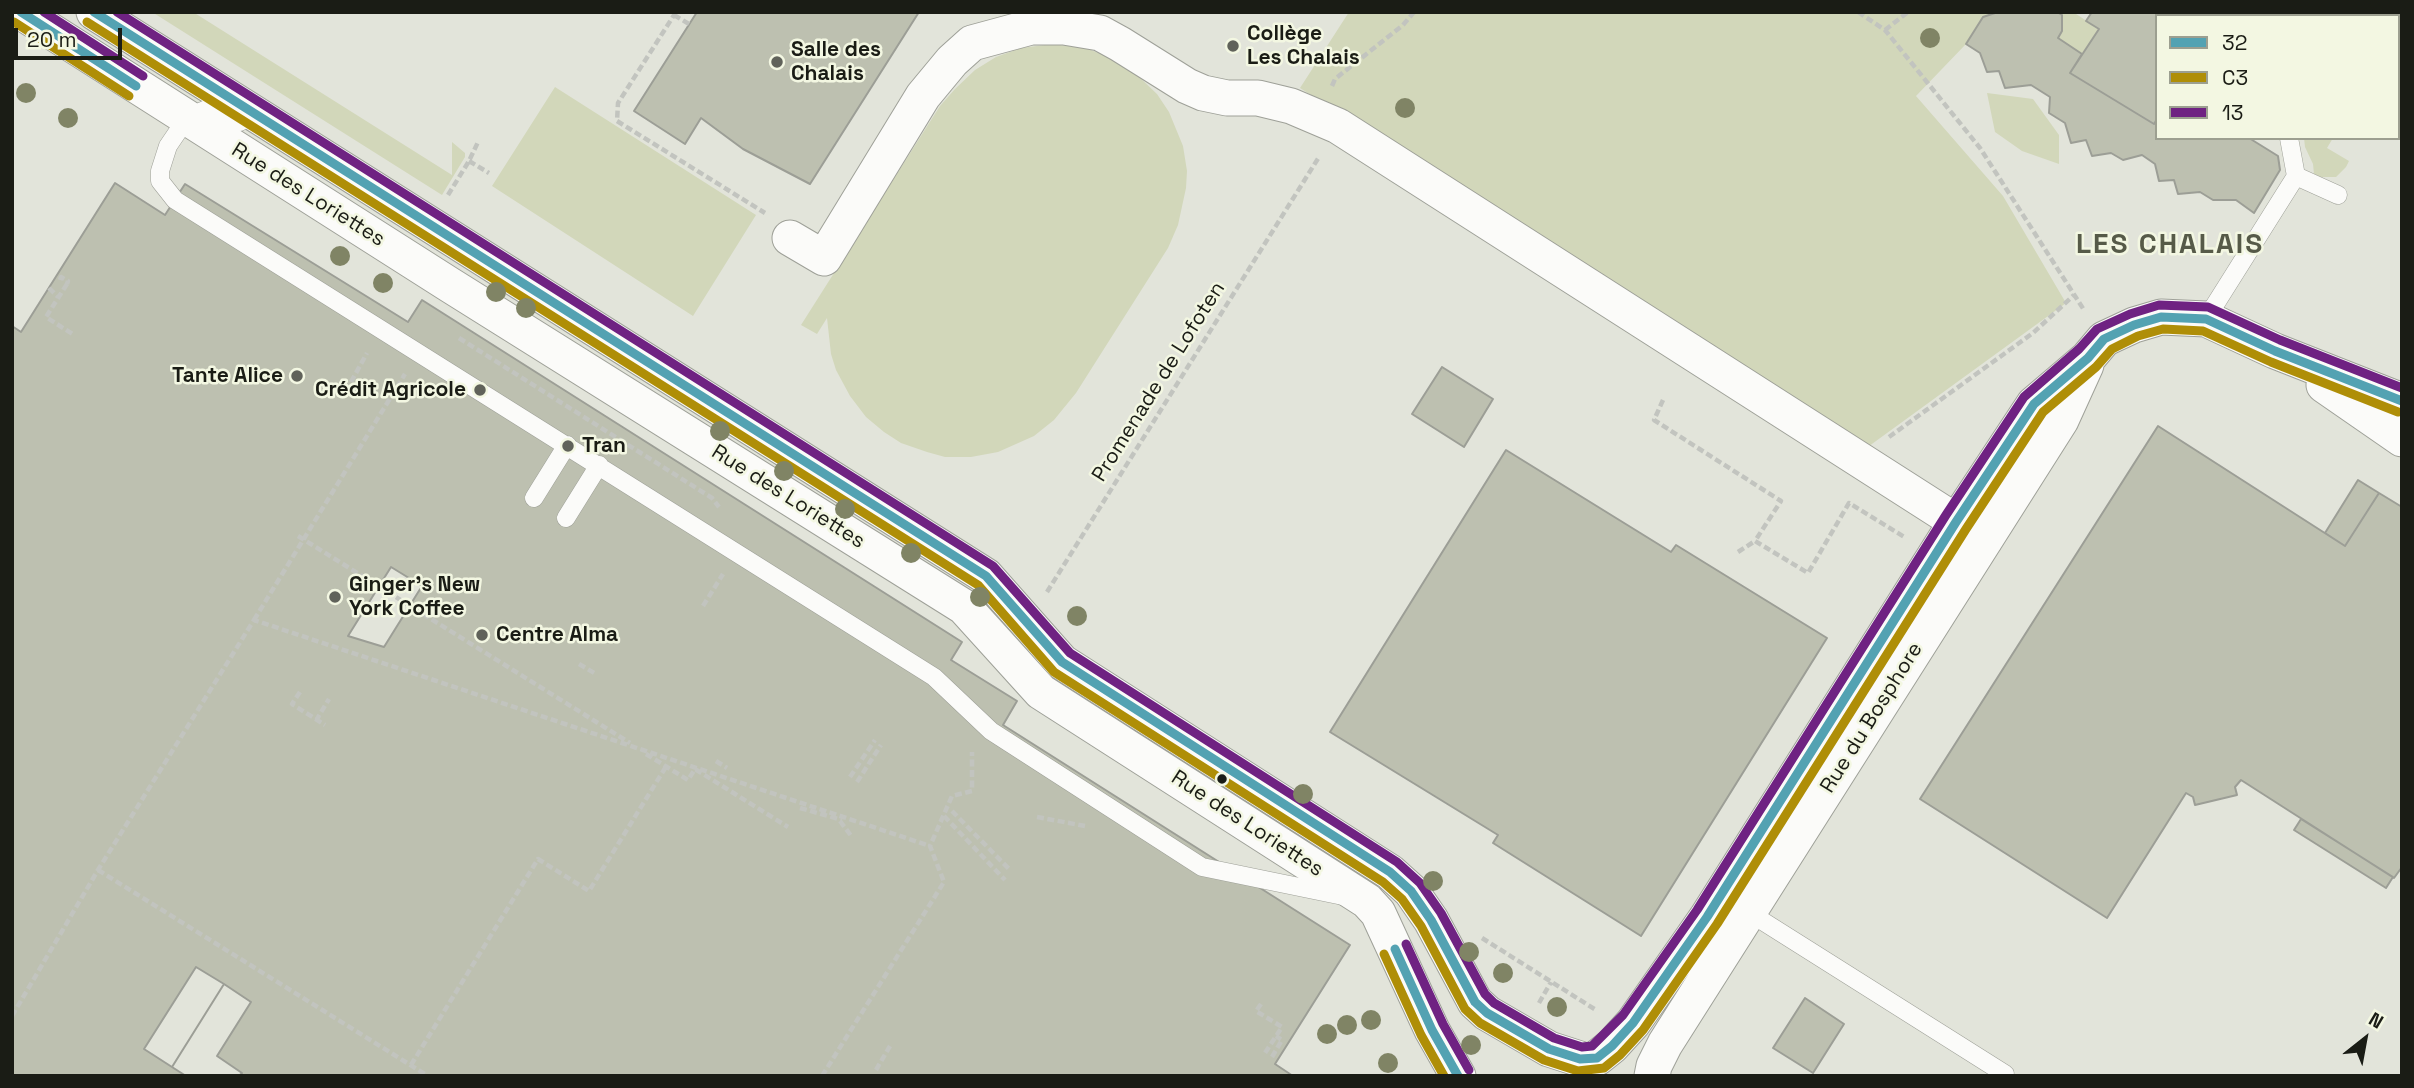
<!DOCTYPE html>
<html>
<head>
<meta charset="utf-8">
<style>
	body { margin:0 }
	#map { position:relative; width:2414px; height:1088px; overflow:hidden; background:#e2e4da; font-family:"Space Grotesk",sans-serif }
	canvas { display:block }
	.frame { position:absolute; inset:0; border:14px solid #1a1c15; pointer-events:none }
	.legend { position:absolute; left:2155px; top:14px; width:245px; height:126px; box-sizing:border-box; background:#f3f7e2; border:2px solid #9c9f90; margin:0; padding:9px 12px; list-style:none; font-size:21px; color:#1a1c15 }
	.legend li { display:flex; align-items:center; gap:14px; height:35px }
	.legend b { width:35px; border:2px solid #9c9f90 }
	.north { position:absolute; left:2330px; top:1004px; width:70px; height:70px; -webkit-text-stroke:5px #f3f7e2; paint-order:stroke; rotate:31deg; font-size:19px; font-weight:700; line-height:28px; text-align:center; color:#1a1c15 }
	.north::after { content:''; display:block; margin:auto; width:24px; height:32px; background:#1a1c15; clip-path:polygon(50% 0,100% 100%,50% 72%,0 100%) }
	.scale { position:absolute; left:14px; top:28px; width:108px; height:32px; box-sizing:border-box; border:4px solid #1a1c15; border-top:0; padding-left:9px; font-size:21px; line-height:24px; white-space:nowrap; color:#1a1c15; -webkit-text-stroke:5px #f3f7e2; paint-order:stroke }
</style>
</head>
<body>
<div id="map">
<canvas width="2414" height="1088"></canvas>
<div class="frame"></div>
<ul class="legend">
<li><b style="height:9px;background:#53a2b2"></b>32</li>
<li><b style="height:9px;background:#af8e07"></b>C3</li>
<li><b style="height:9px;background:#6f2282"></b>13</li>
</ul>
<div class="north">N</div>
<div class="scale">20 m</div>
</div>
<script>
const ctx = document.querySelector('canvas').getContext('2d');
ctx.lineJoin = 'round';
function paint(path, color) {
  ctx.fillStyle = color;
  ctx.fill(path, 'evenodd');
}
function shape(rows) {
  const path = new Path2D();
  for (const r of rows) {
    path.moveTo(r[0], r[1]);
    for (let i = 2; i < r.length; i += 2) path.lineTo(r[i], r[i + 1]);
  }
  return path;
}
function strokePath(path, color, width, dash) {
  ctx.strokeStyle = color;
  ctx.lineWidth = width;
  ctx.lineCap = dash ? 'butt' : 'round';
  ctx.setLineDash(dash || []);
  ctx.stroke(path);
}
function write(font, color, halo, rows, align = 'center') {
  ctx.font = font + ' "Space Grotesk",sans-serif';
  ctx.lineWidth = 5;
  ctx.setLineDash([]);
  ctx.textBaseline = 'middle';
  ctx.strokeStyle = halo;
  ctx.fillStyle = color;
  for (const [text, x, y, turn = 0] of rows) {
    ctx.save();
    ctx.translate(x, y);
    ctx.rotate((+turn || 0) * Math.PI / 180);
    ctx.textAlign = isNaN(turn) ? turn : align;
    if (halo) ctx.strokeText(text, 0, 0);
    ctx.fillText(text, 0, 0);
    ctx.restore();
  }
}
paint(shape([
	[152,12,193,12,452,175,452,142,465,153,465,157,442,195],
	[1349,12,1998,12,1983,17,1966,44,1916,96,2003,196,2066,303,1865,449,1300,88],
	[2057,12,2073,12,2099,29,2082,54,2058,38,2062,31,2062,15],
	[2294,12,2381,12,2379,16,2300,16],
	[1052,44,1086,48,1113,59,1136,74,1157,94,1169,112,1183,146,1187,171,1186,188,1178,225,1168,248,1076,393,1054,420,1034,436,998,452,971,457,945,457,927,452,901,443,884,432,866,417,850,396,836,370,831,354,827,318,817,334,801,325,940,106,955,89,975,70,996,57,1021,48],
	[555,87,756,215,693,316,492,186],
	[1987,93,2033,99,2059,135,2059,164,2022,151,1995,132],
	[2304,138,2333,138,2327,148,2349,161,2346,167,2336,177,2321,177,2314,174,2313,164,2305,147]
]), '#d2d7ba');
const building = shape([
	[697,12,919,12,810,184,743,149,701,118,685,144,634,111,697,12],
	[2057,12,2062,15,2062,31,2058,38,2082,54,2070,73,2154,124,2157,119,2157,138,2249,138,2278,156,2280,170,2254,213,2236,200,2213,200,2200,192,2178,194,2174,180,2159,181,2155,164,2142,155,2123,160,2111,153,2092,156,2086,140,2071,143,2065,123,2049,113,2050,97,2031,85,2005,88,1999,71,1987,72,1980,53,1966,44,1983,17,1998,12,2057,12],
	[2092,12,2228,12,2234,16,2157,16,2157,119,2154,124,2070,73,2099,29,2086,21,2092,12],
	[115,183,165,215,185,184,408,322,422,300,962,642,951,660,1017,701,1003,725,1350,945,1275,1064,1293,1076,12,1076,12,326,21,332,115,183],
	[1442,367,1493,399,1464,447,1412,414,1442,367],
	[2158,426,2345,546,2379,493,2402,507,2402,867,2394,878,2241,780,2235,787,2237,795,2195,805,2193,797,2186,793,2107,918,1920,799,2158,426],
	[1506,450,1671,552,1676,545,1827,638,1641,936,1493,843,1498,835,1330,732,1506,450],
	[2358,480,2379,493,2345,546,2325,533,2358,480],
	[391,567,422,586,384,647,348,636,391,567],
	[2301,819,2393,877,2386,888,2294,830,2301,819],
	[196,967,224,984,172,1067,144,1049,196,967],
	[224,984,251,1002,217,1056,242,1073,239,1076,186,1076,172,1067,224,984],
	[1805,998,1844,1024,1813,1073,1773,1048,1805,998]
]);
paint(building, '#bdc0b0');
strokePath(building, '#9c9e96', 2);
const lane = shape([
	[240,122,220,112,207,109,187,118,168,146,160,171,160,181,175,200,934,677,991,731,1202,867,1343,896],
	[2296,176,2338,195],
	[2206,319,2296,176,2289,138],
	[534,498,567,445],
	[566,518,599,465],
	[1745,910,2005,1074]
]);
const street = shape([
	[21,12,450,285,964,607,1041,692,1367,901,1378,913,1432,1030,1458,1076],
	[94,12,986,576,1062,662,1390,872,1411,891,1431,920,1475,1002,1487,1013,1549,1049,1580,1059],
	[790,238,824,258,923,96,952,61,972,43,1031,27,1064,27,1100,33,1120,44,1187,86,1203,93,1227,98,1258,98,1291,106,1338,126,1985,540],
	[2324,385,2402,439],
	[1597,1058,1612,1046,1633,1023,1707,917,1956,522,2034,404,2088,358,2104,339,2134,325,2161,317,2206,319,2275,351,2402,401],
	[1652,1076,1654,1066,1665,1044,2061,420,2086,365]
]);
strokePath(lane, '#9ea098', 19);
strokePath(street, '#9ea098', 37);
strokePath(shape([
	[676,12,618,103,617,121,765,213],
	[1858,12,1885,30,1980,148,2084,310],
	[2280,12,2286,16],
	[674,15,689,24],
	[2266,16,2268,12],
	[2383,16,2385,12],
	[1885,30,1908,12],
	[2398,72,2402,74],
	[1332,86,1335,79,1403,25,1414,12],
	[469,161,489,173],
	[448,195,469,161,478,142],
	[60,280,61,277,68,281,67,284],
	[67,284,46,317,74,335],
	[49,288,58,297],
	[459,338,712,498,719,507],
	[351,382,367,353],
	[1663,400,1654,420,1781,501,1755,541,1808,573,1849,503,1906,538],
	[1889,437,2033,333,2074,295],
	[298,536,630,743],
	[1738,552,1755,541],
	[1047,592,1319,157],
	[703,606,723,574],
	[254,620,405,374],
	[579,664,596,674],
	[300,692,292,704,325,725],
	[318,721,317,719,329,699],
	[646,754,688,780,695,769,788,827],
	[716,761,727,768],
	[850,777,875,740],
	[857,782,881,745],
	[800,808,842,820],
	[952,811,1010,870],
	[944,816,1005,880],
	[1037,817,1085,826],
	[840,821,852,837],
	[98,870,428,1076],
	[1482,938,1596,1010],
	[1539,1003,1551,982],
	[1261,1004,1256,1011,1282,1027,1265,1053],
	[12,1016,98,870,254,620,930,846],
	[1272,1057,1282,1040,1276,1036],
	[411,1065,538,859,589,891,667,765],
	[876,1070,890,1046],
	[822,1076,944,882,930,846,952,796,972,791,972,752]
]), '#c2c4bf', 4.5, [7, 3.5]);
strokePath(lane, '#fbfbf9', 18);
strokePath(street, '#fbfbf9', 35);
strokePath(shape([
	[21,12,136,86],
	[94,12,986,576,1062,662,1390,872,1411,891,1431,920,1475,1002,1487,1013,1549,1049,1580,1059,1597,1058,1612,1046,1633,1023,1707,917,1956,522,2034,404,2088,358,2104,339,2134,325,2161,317,2206,319,2275,351,2402,401],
	[1395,949,1432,1030,1458,1076]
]), '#53a2b2', 9);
strokePath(shape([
	[14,22,129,96],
	[87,22,978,585,1054,672,1383,882,1402,899,1421,926,1465,1009,1480,1023,1544,1060,1578,1071,1604,1068,1620,1055,1643,1030,1717,924,1966,529,2043,412,2096,367,2112,349,2138,336,2163,329,2203,331,2271,362,2398,412],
	[1384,954,1421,1035,1444,1076]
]), '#af8e07', 9);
strokePath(shape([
	[44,12,143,76],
	[117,12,993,566,1070,653,1397,862,1420,883,1441,913,1485,994,1494,1003,1554,1038,1582,1047,1592,1046,1623,1015,1697,910,1946,515,2024,397,2079,349,2097,329,2130,314,2159,305,2208,307,2280,340,2402,388],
	[1406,944,1443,1024,1469,1070]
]), '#6f2282', 9);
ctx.fillStyle = '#808465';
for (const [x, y] of [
	[1930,38],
	[26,93],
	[1405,108],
	[68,118],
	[340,256],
	[383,283],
	[496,292],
	[526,308],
	[720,431],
	[784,471],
	[845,509],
	[911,553],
	[980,597],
	[1077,616],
	[1303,794],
	[1433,881],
	[1469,952],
	[1503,973],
	[1557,1007],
	[1371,1020],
	[1347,1025],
	[1327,1034],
	[1471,1045],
	[1388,1063]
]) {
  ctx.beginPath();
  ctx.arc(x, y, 10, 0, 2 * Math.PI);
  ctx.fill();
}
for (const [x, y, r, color] of [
	[1233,46,7,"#60625a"],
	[777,62,7,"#60625a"],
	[297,376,7,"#60625a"],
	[480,390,7,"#60625a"],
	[568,446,7,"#60625a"],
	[335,597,7,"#60625a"],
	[482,635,7,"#60625a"],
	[1222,779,6,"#1a1c15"]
]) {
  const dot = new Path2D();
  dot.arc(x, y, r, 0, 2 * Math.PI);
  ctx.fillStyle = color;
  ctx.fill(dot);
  strokePath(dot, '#f3f7e2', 2.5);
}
write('bold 21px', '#1a1c15', '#f3f7e2', [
	["Collège",1247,34],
	["Les Chalais",1247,58],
	["Salle des",791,50],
	["Chalais",791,74],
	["Tante Alice",283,376,"right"],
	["Crédit Agricole",466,390,"right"],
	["Tran",582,446],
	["Ginger's New",349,585],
	["York Coffee",349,609],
	["Centre Alma",496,635]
], 'left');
write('21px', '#1a1c15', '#f3f7e2', [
	["Rue des Loriettes",308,195,32],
	["Promenade de Lofoten",1159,382,-58],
	["Rue des Loriettes",788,497,32],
	["Rue du Bosphore",1872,718,-58],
	["Rue des Loriettes",1247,824,33]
]);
ctx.letterSpacing = '2px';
write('bold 28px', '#565a48', '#f3f7e2', [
	["LES CHALAIS",2170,245]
]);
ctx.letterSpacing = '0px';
</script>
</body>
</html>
